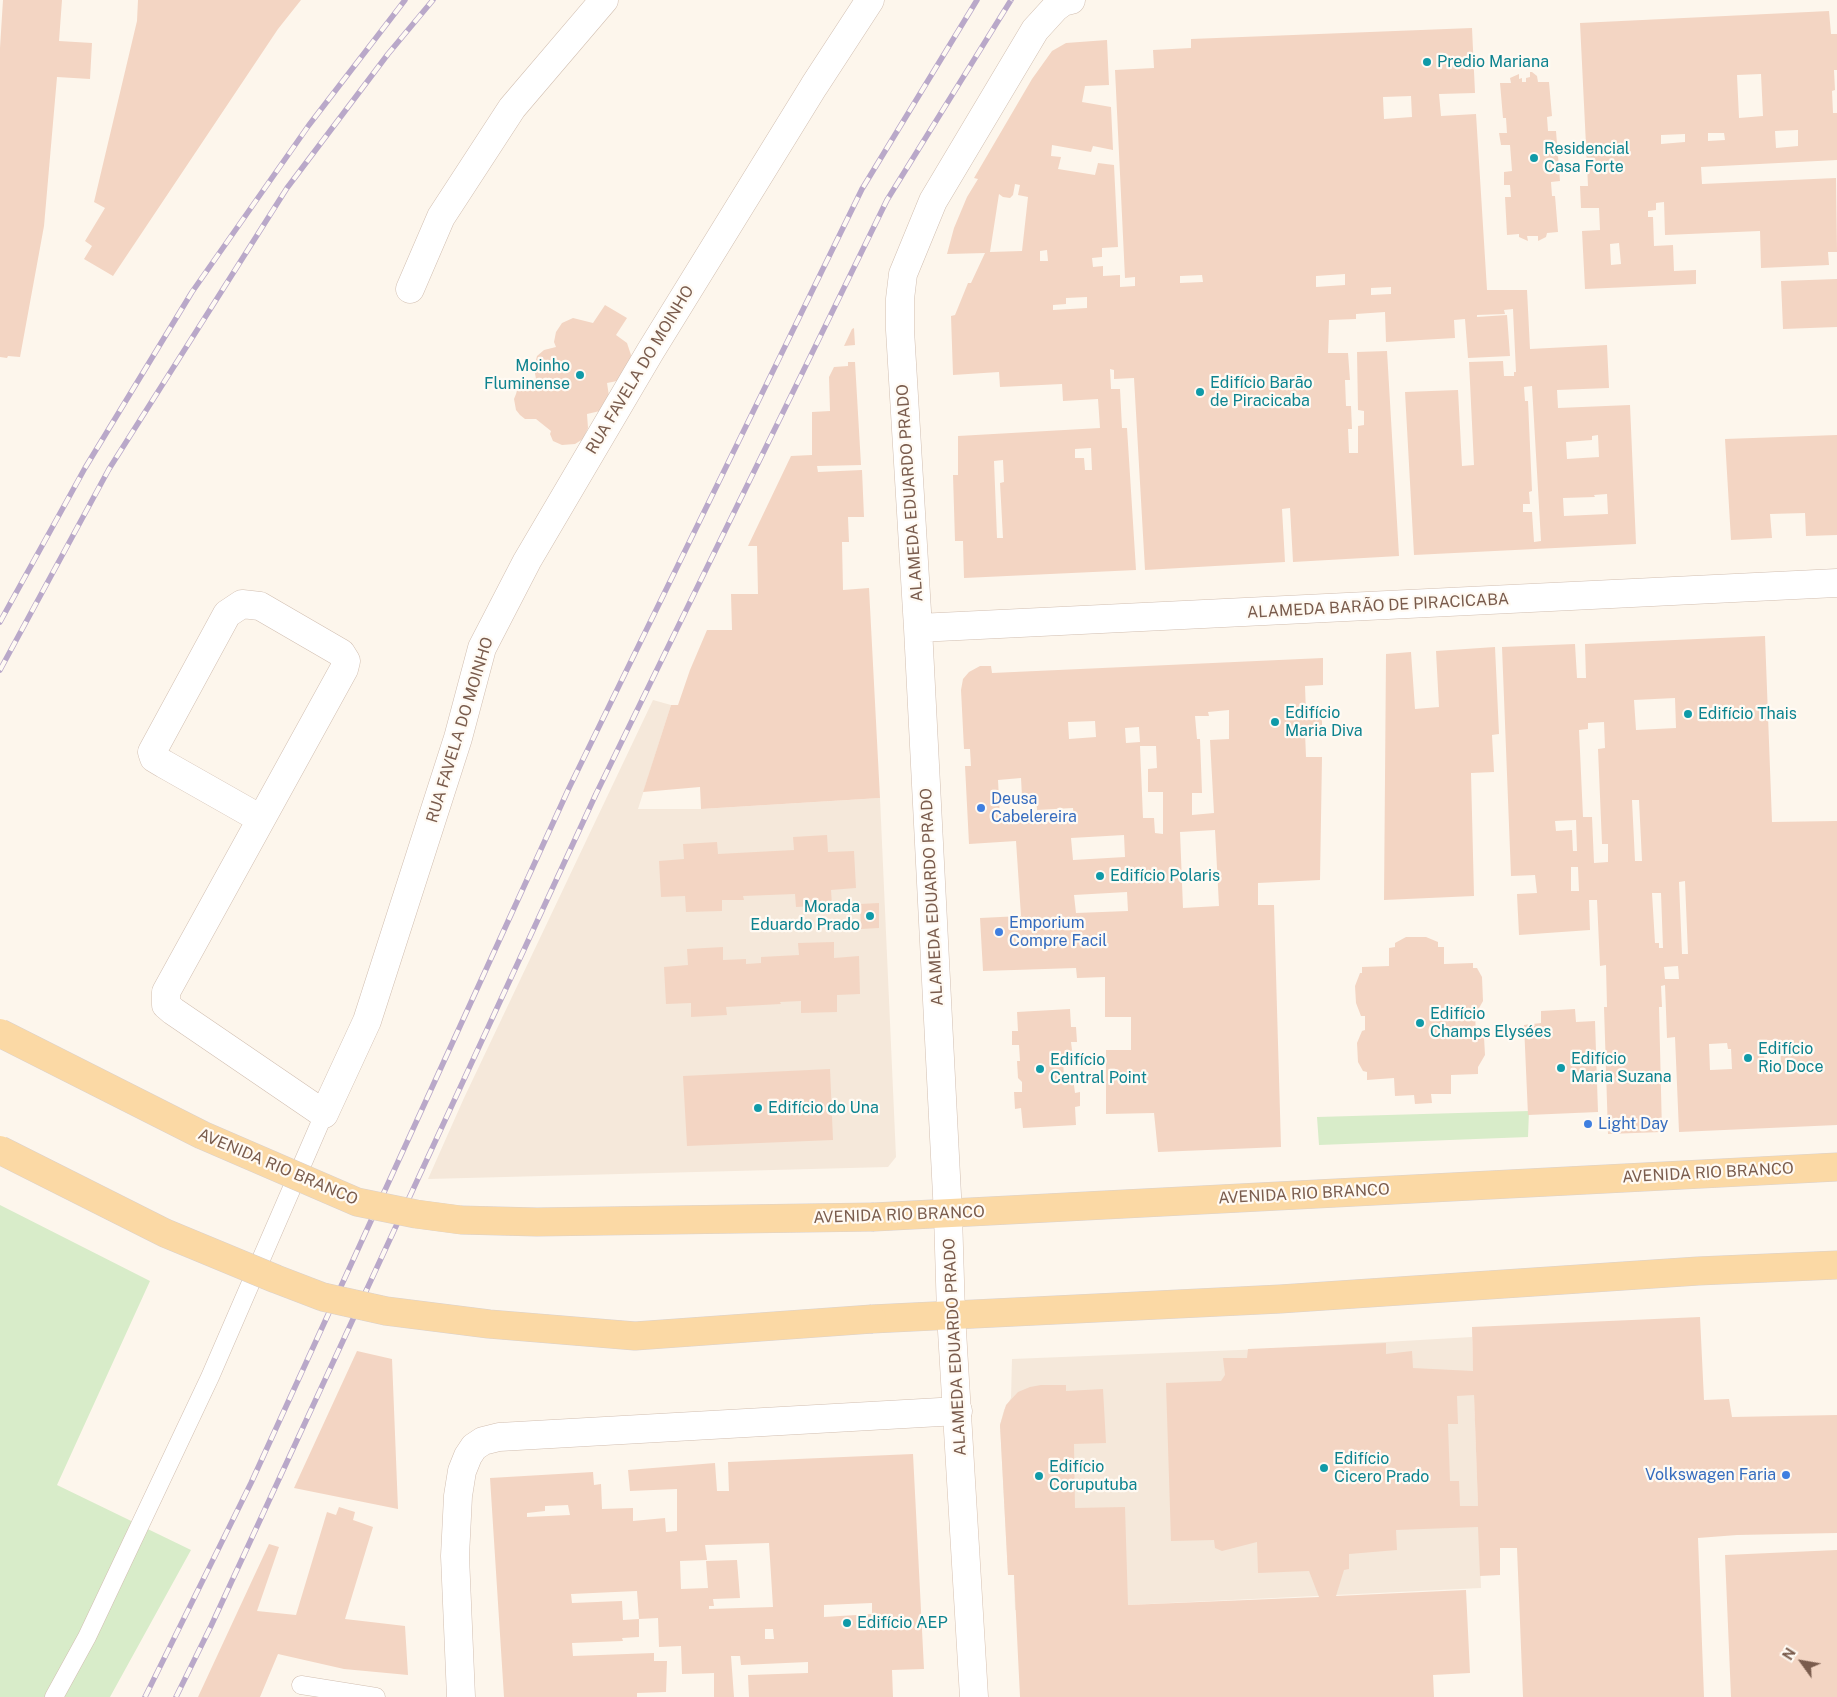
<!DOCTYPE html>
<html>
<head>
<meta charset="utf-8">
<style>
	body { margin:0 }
	#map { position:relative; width:1837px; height:1697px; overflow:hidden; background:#fdf6ec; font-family:"Public Sans",sans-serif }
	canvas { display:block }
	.north { position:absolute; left:1777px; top:1637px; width:50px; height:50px; -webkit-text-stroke:4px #fffaf3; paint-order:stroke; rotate:302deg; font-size:14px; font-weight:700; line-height:20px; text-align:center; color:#7a5c4d }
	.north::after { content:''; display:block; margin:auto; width:18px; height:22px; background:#7a5c4d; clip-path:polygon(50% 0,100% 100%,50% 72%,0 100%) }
</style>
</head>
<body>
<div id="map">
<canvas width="1837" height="1697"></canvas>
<div class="north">N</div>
</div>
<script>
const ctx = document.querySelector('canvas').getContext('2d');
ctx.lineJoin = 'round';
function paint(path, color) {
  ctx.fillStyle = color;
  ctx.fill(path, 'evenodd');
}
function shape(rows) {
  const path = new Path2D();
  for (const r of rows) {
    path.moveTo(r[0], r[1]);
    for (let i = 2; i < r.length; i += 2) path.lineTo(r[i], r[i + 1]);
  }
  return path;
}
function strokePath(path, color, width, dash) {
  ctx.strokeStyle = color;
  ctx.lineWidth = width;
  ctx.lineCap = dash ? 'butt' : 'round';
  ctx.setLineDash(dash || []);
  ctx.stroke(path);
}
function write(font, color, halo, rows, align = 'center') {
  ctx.font = font + ' "Public Sans",sans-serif';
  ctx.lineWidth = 4.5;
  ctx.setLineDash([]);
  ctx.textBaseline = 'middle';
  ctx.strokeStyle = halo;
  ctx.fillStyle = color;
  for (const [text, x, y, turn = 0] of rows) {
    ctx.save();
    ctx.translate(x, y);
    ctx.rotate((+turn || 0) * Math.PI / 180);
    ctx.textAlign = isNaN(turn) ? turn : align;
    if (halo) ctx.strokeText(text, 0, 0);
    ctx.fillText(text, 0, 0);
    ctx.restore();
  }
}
paint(shape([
	[653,700,671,705,638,809,701,809,880,798,896,1157,888,1167,428,1179,464,1098],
	[1472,1337,1481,1588,1128,1605,1081,1611,1015,1610,1014,1575,1008,1575,1000,1425,1004,1410,1011,1398,1012,1359,1264,1349]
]), '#f5e8da');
paint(shape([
	[1529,1111,1528,1137,1319,1145,1317,1117],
	[0,1205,150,1281,57,1485,191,1550,110,1697,0,1697]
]), '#d8ecc9');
paint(shape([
	[3,0,62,0,59,41,92,43,90,79,57,77,44,226,20,357,8,356,7,358,0,357,0,48],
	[138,0,301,0,278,29,113,276,84,259,92,246,85,241,105,208,94,202,137,21],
	[1829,11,1831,34,1837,34,1837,70,1834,70,1835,90,1832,91,1833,113,1837,113,1837,160,1701,167,1702,184,1836,178,1837,252,1828,252,1829,265,1761,268,1760,231,1665,235,1664,202,1656,203,1656,210,1648,211,1648,217,1653,217,1654,246,1673,245,1674,271,1696,270,1696,284,1585,289,1582,231,1600,230,1599,208,1581,208,1580,186,1588,186,1580,23],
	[1761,74,1763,116,1739,118,1737,75],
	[1798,130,1798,146,1776,148,1775,131],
	[1708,133,1724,133,1725,140,1708,141],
	[1685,134,1685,142,1661,144,1661,135],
	[1619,243,1621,264,1611,265,1610,244],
	[1472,28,1475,93,1439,94,1441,116,1476,114,1487,290,1527,290,1530,349,1607,345,1609,388,1557,390,1558,408,1630,405,1636,544,1414,555,1405,392,1458,390,1462,466,1474,465,1469,362,1503,361,1504,376,1514,376,1514,372,1516,372,1513,309,1504,310,1505,314,1477,315,1477,317,1507,315,1510,356,1468,358,1465,319,1454,320,1455,338,1386,342,1385,312,1356,314,1356,319,1329,320,1328,353,1348,353,1350,380,1345,380,1346,406,1351,406,1352,429,1348,429,1349,453,1358,453,1358,426,1364,425,1364,411,1358,410,1357,352,1387,351,1399,556,1293,562,1290,508,1282,509,1285,562,1145,570,1134,378,1114,379,1114,370,1110,369,1111,389,1120,389,1122,428,1127,428,1136,570,964,578,963,541,955,541,953,475,958,475,958,436,1100,428,1098,399,1063,401,1062,384,1000,387,999,372,953,375,951,316,955,315,968,283,971,283,985,253,947,254,954,228,967,197,978,179,974,178,1032,79,1052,51,1066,43,1107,40,1109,85,1085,86,1082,102,1111,107,1113,150,1093,146,1091,152,1052,145,1051,156,1061,157,1058,169,1095,175,1098,163,1114,165,1118,247,1102,248,1102,257,1092,258,1093,267,1103,266,1103,276,1120,275,1120,287,1135,286,1135,277,1125,278,1115,70,1154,68,1153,50,1191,48,1191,39],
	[1411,96,1412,117,1384,119,1383,97],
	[1015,184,1020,185,1018,195,1028,197,1022,251,990,252,999,194,1003,197,1010,198,1013,195],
	[1047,250,1048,261,1040,261,1040,251],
	[1345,274,1345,285,1316,287,1316,276],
	[1202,275,1203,282,1180,283,1180,276],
	[1391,287,1391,294,1371,295,1371,288],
	[1087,297,1087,308,1053,310,1053,305,1066,304,1066,298],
	[1532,386,1541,541,1534,542,1532,512,1523,512,1523,504,1530,504,1529,492,1532,491,1528,401,1525,401,1524,387],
	[1598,435,1599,457,1567,459,1566,442,1592,440,1592,436],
	[1091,448,1092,470,1085,470,1084,458,1075,458,1075,449],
	[1003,460,1004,482,1000,483,1003,538,997,538,994,461],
	[1607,494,1608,514,1564,516,1563,498,1595,497,1594,495],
	[1530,72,1532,72,1537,76,1538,82,1549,82,1552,116,1547,117,1548,131,1556,131,1560,181,1551,182,1552,196,1555,196,1558,232,1547,233,1546,237,1538,241,1538,236,1527,236,1528,241,1519,237,1519,234,1507,235,1505,197,1511,197,1510,185,1504,185,1504,172,1512,171,1510,145,1501,145,1499,133,1507,133,1506,118,1503,118,1500,83,1511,83,1510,78,1519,74,1519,79,1522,78,1522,82,1526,82,1526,78,1530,77],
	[1837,279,1837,327,1783,329,1781,281],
	[605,305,627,318,616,335,627,343,631,355,630,362,617,381,607,383,609,396,600,411,587,414,588,428,583,439,575,444,562,445,553,441,550,434,551,431,536,419,525,419,520,415,516,410,514,399,516,394,518,387,526,381,536,379,534,368,537,356,544,350,556,347,554,342,556,332,562,323,573,318,593,323],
	[854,328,855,345,844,346,852,329],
	[848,362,855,362,861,465,817,466,818,472,862,470,864,517,848,517,849,542,842,542,843,590,869,588,880,798,701,809,700,787,643,792,671,705,678,705,690,670,707,630,732,630,731,594,758,594,757,546,748,546,791,456,812,455,812,412,830,411,829,377,834,367,848,366],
	[1837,435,1837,535,1806,536,1805,513,1770,514,1772,538,1731,540,1725,439],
	[1765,636,1772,822,1837,821,1837,1125,1679,1132,1675,1037,1667,1038,1665,985,1661,986,1662,1007,1659,1007,1662,1132,1608,1134,1604,1007,1607,1007,1606,965,1600,966,1597,900,1589,900,1590,930,1519,935,1517,894,1537,893,1535,875,1511,876,1502,647,1575,644,1577,678,1586,678,1585,644],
	[1675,698,1676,728,1636,730,1634,700],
	[1604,722,1605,748,1598,749,1602,844,1608,844,1608,862,1594,863,1592,817,1583,817,1579,730,1588,729,1588,723],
	[1632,800,1639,800,1642,861,1635,861],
	[1576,820,1577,851,1573,851,1572,830,1556,831,1555,821],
	[1571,867,1578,867,1579,891,1571,891],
	[1685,881,1688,954,1682,954,1679,882],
	[1652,893,1661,893,1663,948,1659,948,1659,943,1655,943],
	[1678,966,1679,979,1665,979,1664,967],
	[1763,1040,1780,1040,1781,1068,1765,1069],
	[1727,1043,1728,1049,1731,1049,1732,1069,1710,1070,1709,1044],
	[1495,647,1499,734,1492,735,1494,772,1471,773,1474,896,1384,900,1386,654,1411,652,1415,709,1439,707,1436,651],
	[1323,658,1323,685,1305,686,1306,713,1322,713,1322,731,1305,732,1306,757,1322,757,1320,880,1258,883,1258,905,1274,905,1281,1147,1158,1152,1154,1113,1106,1114,1106,1050,1131,1050,1131,1017,1105,1017,1105,977,1077,978,1076,968,983,971,980,918,1021,916,1016,841,969,844,965,766,971,766,970,749,964,749,961,690,963,679,969,672,980,666,991,666,992,673],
	[1229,710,1229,739,1210,740,1214,813,1192,815,1192,793,1202,793,1200,739,1197,739,1195,716,1209,716,1208,712],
	[1095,721,1096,737,1069,739,1068,722],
	[1139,727,1140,742,1126,743,1125,728],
	[1140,746,1156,746,1157,768,1148,769,1148,792,1163,792,1163,834,1155,833,1154,818,1143,818],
	[1021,778,1022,797,1036,796,1037,810,1073,808,1074,820,1037,822,1037,815,1000,817,998,780],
	[1215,830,1219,906,1183,908,1180,832],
	[1124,835,1125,857,1073,860,1071,838],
	[1127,892,1128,911,1076,913,1074,895],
	[827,835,828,852,854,851,856,888,831,890,832,905,796,907,795,894,743,896,744,900,722,900,722,911,686,912,685,896,661,897,659,861,684,859,683,844,717,842,718,854,794,850,793,837],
	[879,903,879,928,861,929,860,904],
	[1406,937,1426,937,1438,942,1438,947,1444,947,1444,964,1473,963,1473,968,1477,968,1482,977,1483,1001,1478,1010,1475,1011,1476,1037,1484,1037,1485,1055,1478,1067,1478,1074,1451,1075,1451,1094,1431,1094,1432,1103,1415,1104,1414,1095,1395,1096,1394,1078,1367,1080,1367,1072,1363,1071,1358,1062,1357,1043,1362,1031,1365,1030,1365,1016,1361,1016,1356,1003,1355,986,1360,973,1362,973,1362,967,1389,966,1389,948,1395,947,1395,943],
	[834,942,834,958,859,956,860,994,837,995,837,1012,801,1013,801,1001,780,1002,781,1004,726,1007,727,1015,691,1017,691,1003,666,1004,664,967,688,965,687,949,723,947,723,960,746,959,746,964,761,963,761,957,799,955,798,943],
	[1070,1009,1071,1027,1076,1027,1077,1042,1071,1042,1073,1058,1063,1058,1064,1078,1073,1078,1075,1093,1080,1092,1080,1106,1075,1107,1076,1125,1023,1128,1021,1108,1015,1109,1014,1092,1022,1092,1022,1082,1018,1078,1017,1061,1020,1061,1019,1045,1012,1045,1012,1031,1018,1031,1017,1012],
	[1575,1009,1576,1022,1595,1021,1598,1112,1528,1115,1524,1025,1541,1023,1541,1011],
	[830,1069,833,1140,687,1146,683,1076],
	[1700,1317,1704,1400,1729,1399,1732,1417,1837,1415,1837,1533,1737,1535,1698,1538,1704,1697,1523,1697,1517,1548,1500,1548,1500,1575,1480,1576,1478,1527,1396,1530,1397,1550,1349,1554,1349,1569,1344,1570,1336,1596,1466,1590,1470,1673,1433,1675,1434,1697,1020,1697,1014,1575,1008,1575,1000,1425,1006,1405,1018,1392,1030,1387,1041,1385,1066,1385,1066,1391,1103,1389,1106,1443,1074,1444,1075,1508,1125,1507,1128,1605,1319,1597,1309,1571,1258,1573,1257,1542,1222,1551,1215,1548,1214,1540,1171,1541,1166,1383,1221,1381,1225,1375,1223,1358,1247,1358,1248,1349,1386,1343,1386,1354,1412,1351,1413,1368,1473,1371,1472,1327],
	[1474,1395,1478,1506,1460,1506,1459,1481,1450,1481,1448,1424,1458,1424,1457,1396],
	[357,1351,392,1359,398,1509,294,1488],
	[913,1454,924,1669,892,1670,893,1697,749,1697,748,1675,808,1673,808,1662,741,1665,740,1656,731,1656,734,1697,714,1697,714,1673,682,1674,681,1646,659,1647,658,1618,639,1619,637,1591,571,1594,572,1603,622,1601,623,1620,639,1619,639,1637,622,1638,623,1641,572,1643,573,1656,654,1653,654,1661,667,1661,666,1692,637,1693,637,1697,504,1697,490,1478,593,1472,594,1485,601,1484,602,1509,633,1508,633,1521,665,1518,666,1532,677,1531,677,1489,630,1491,628,1470,715,1463,717,1491,729,1491,728,1462],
	[568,1505,570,1515,527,1517,527,1513,545,1511,545,1506],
	[769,1543,773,1607,709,1609,709,1606,714,1606,713,1599,740,1598,737,1560,706,1561,708,1588,681,1589,680,1561,707,1560,705,1545],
	[872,1603,872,1614,824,1617,824,1605],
	[765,1629,773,1629,774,1639,765,1639],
	[339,1507,355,1512,353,1520,373,1527,345,1619,405,1626,408,1675,344,1669,278,1654,260,1697,198,1697,269,1544,279,1547,257,1611,296,1615,327,1512,336,1515],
	[1837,1550,1837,1697,1731,1697,1725,1555]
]), '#f3d5c3');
const service = shape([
	[301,1685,376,1697],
	[54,1697,87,1637,210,1377,324,1114]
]);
const minor = shape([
	[410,289,441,217,512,108,604,0],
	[918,628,1837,583],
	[261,819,164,764,154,758,152,752,227,614,242,604,260,606,341,653,346,661,344,669,166,992,166,1005,173,1011,324,1114,367,1021,458,738,482,648,527,561,650,352,814,86,870,0],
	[948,1215,918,628,900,330,900,299,903,274,933,201,1035,30,1055,8,1063,2,1071,0],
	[461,1697,455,1556,458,1496,462,1471,468,1456,474,1447,483,1441,499,1437,958,1411]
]);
const secondary = shape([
	[948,1215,951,1314,974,1697]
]);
const primary = shape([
	[874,1217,1837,1167],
	[872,1319,1280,1299,1698,1271,1837,1265]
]);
strokePath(service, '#d1beb0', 19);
strokePath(minor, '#d1beb0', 29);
strokePath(secondary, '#d6c0b0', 29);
strokePath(primary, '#dad1cd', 29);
strokePath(service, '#fff', 18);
strokePath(minor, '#fff', 28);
strokePath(secondary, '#fff', 28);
strokePath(primary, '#fbd9a5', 28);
const rail = shape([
	[0,622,85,468,192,292,309,125,405,0],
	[0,670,109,469,287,188,388,54,433,0],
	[145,1697,251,1483,569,788,862,189,977,0],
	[176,1697,211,1626,596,794,887,200,1011,0]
]);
strokePath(rail, '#b9a8c9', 5.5);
strokePath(rail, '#fffaf3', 4, [11]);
const primaryBridge = shape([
	[0,1033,202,1135,357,1202,416,1214,461,1220,537,1222,874,1217],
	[0,1150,165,1233,276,1279,323,1297,386,1311,489,1324,635,1336,872,1319]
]);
strokePath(primaryBridge, '#dad1cd', 29, []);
strokePath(primaryBridge, '#fbd9a5', 28);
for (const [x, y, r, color] of [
	[1427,62,5,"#0f9aa8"],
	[1534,158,5,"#0f9aa8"],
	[580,375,5,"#0f9aa8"],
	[1200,392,5,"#0f9aa8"],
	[1688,714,5,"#0f9aa8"],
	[1275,722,5,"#0f9aa8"],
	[981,808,5,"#3f7fe0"],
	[1100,876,5,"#0f9aa8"],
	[870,916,5,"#0f9aa8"],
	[999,932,5,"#3f7fe0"],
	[1420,1023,5,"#0f9aa8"],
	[1748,1058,5,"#0f9aa8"],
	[1561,1068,5,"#0f9aa8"],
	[1040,1069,5,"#0f9aa8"],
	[758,1108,5,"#0f9aa8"],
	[1588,1124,5,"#3f7fe0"],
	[1324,1468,5,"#0f9aa8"],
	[1786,1475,5,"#3f7fe0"],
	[1039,1476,5,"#0f9aa8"],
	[847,1623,5,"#0f9aa8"]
]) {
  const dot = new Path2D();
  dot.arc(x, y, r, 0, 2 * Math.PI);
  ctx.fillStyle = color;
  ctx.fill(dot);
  strokePath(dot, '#fffaf3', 2);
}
write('16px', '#0d838f', '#fffaf3', [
	["Predio Mariana",1437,62],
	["Residencial",1544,149],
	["Casa Forte",1544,167],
	["Moinho",570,366,"right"],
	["Fluminense",570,384,"right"],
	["Edifício Barão",1210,383],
	["de Piracicaba",1210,401],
	["Edifício",1285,713],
	["Maria Diva",1285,731],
	["Edifício Thais",1698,714],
	["Edifício Polaris",1110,876],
	["Morada",860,907,"right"],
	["Eduardo Prado",860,925,"right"],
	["Edifício",1430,1014],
	["Champs Elysées",1430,1032],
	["Edifício",1758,1049],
	["Rio Doce",1758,1067],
	["Edifício",1571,1059],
	["Maria Suzana",1571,1077],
	["Edifício",1050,1060],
	["Central Point",1050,1078],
	["Edifício do Una",768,1108],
	["Edifício",1334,1459],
	["Cicero Prado",1334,1477],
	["Edifício",1049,1467],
	["Coruputuba",1049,1485],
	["Edifício AEP",857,1623]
], 'left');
write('16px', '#7a5c4d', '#fffaf3', [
	["RUA FAVELA DO MOINHO",640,370,-59],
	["ALAMEDA EDUARDO PRADO",910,493,-94],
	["ALAMEDA BARÃO DE PIRACICABA",1378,606,-3],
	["RUA FAVELA DO MOINHO",460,730,-73],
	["ALAMEDA EDUARDO PRADO",932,897,-93],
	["AVENIDA RIO BRANCO",278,1167,23],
	["AVENIDA RIO BRANCO",1708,1173,-3],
	["AVENIDA RIO BRANCO",1304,1194,-3],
	["AVENIDA RIO BRANCO",899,1215,-2],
	["ALAMEDA EDUARDO PRADO",955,1347,-93]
]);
write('16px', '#366cbe', '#fffaf3', [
	["Deusa",991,799],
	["Cabelereira",991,817],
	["Emporium",1009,923],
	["Compre Facil",1009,941],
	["Light Day",1598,1124],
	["Volkswagen Faria",1776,1475,"right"]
], 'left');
</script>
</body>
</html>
